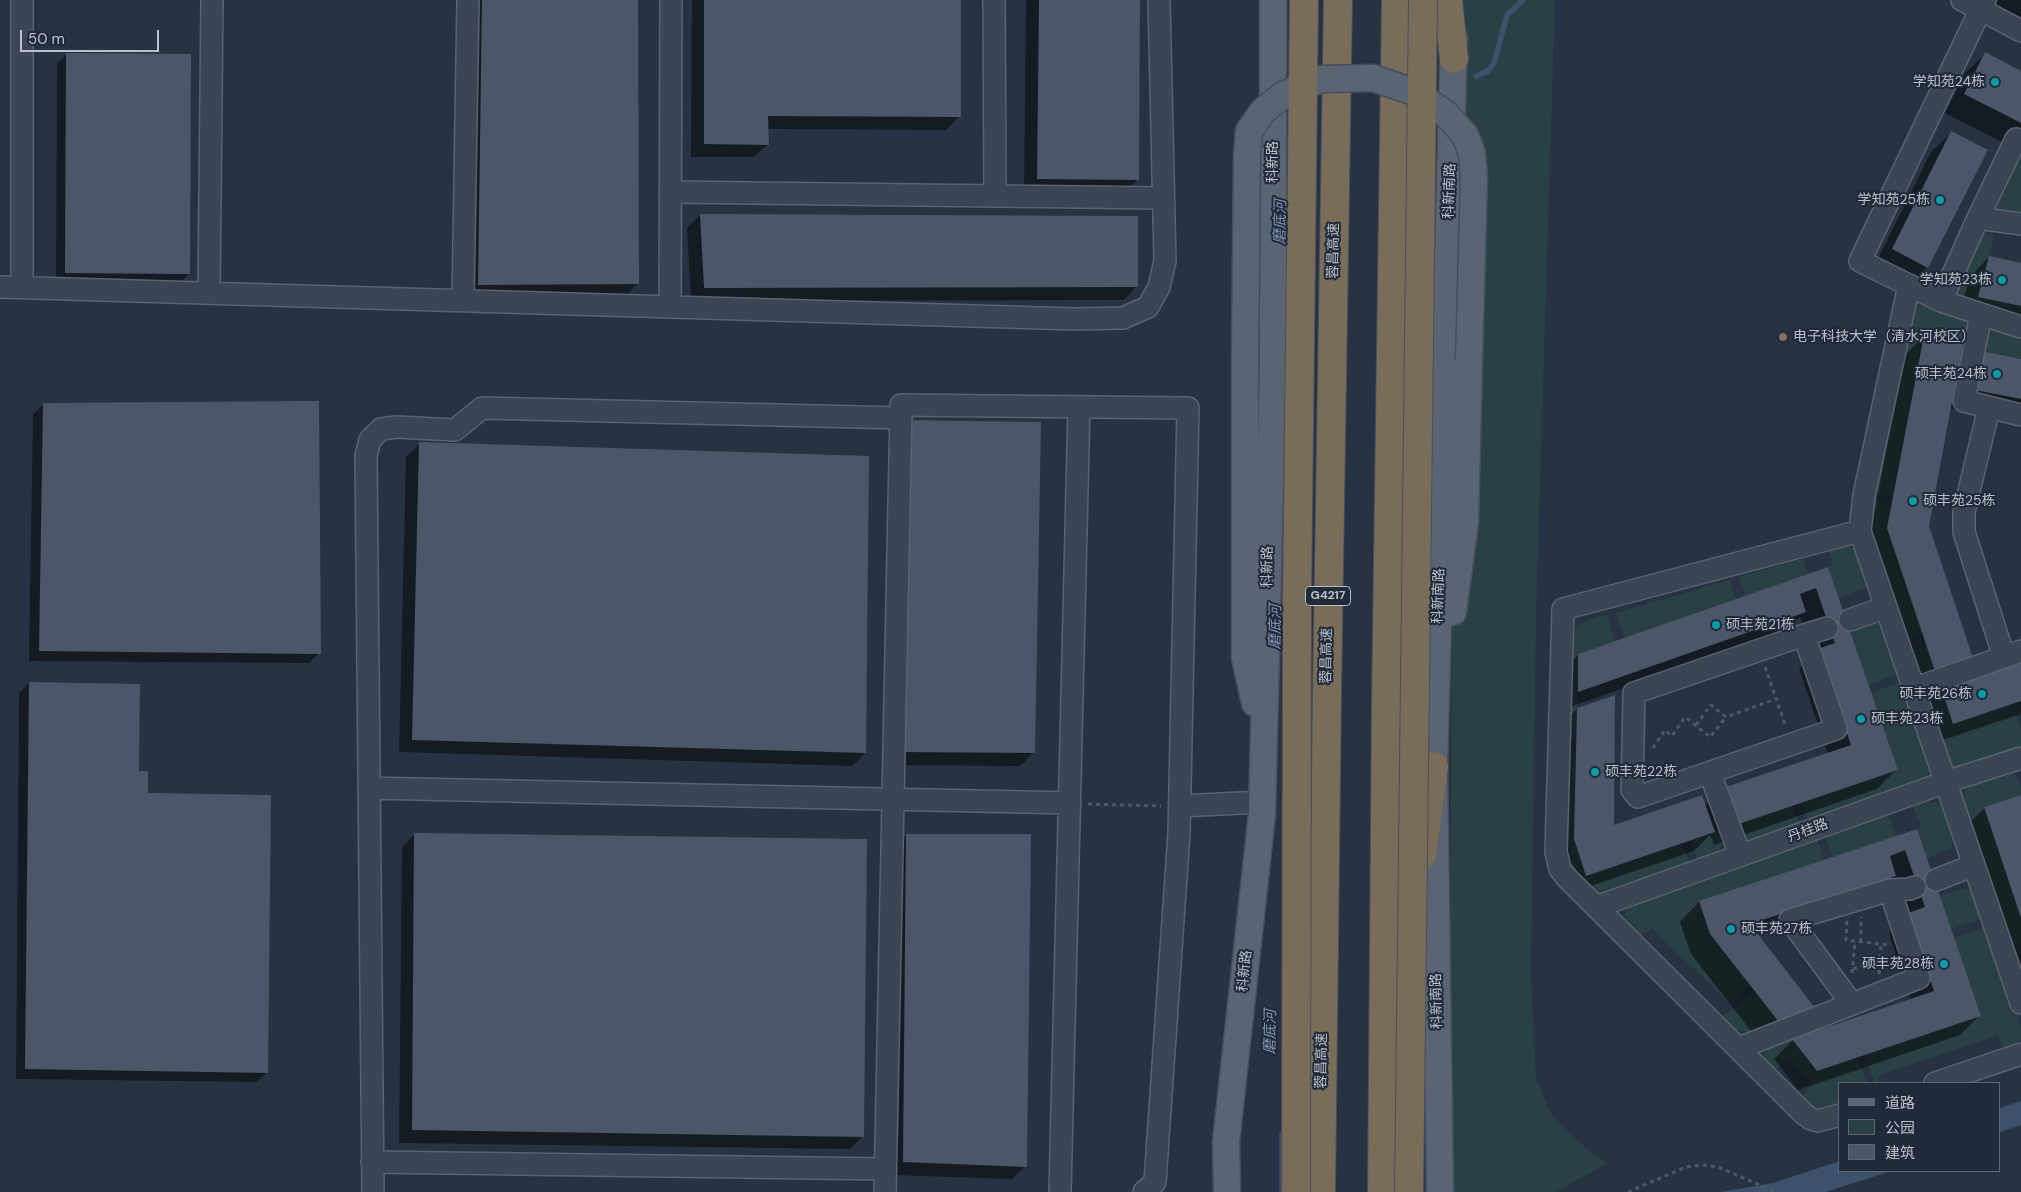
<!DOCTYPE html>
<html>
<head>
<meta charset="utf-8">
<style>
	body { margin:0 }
	#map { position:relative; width:2021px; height:1192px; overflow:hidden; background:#273343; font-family:"DM Sans","Noto Sans SC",sans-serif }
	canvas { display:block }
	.legend { position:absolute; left:1838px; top:1082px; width:162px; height:90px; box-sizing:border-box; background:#202a38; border:1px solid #5d6673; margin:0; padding:6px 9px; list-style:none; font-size:15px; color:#b9c0cc }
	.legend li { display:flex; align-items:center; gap:10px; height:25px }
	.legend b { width:25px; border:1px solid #5d6673 }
	.scale { position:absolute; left:20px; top:30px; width:139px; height:22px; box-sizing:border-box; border:2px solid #b9c0cc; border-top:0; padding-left:6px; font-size:15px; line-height:18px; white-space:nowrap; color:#b9c0cc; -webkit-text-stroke:4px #202a38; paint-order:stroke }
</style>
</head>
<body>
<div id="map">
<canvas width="2021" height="1192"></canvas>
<ul class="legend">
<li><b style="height:6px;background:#5a6472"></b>道路</li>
<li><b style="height:14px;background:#294144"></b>公园</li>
<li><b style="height:14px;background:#4b5769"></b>建筑</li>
</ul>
<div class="scale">50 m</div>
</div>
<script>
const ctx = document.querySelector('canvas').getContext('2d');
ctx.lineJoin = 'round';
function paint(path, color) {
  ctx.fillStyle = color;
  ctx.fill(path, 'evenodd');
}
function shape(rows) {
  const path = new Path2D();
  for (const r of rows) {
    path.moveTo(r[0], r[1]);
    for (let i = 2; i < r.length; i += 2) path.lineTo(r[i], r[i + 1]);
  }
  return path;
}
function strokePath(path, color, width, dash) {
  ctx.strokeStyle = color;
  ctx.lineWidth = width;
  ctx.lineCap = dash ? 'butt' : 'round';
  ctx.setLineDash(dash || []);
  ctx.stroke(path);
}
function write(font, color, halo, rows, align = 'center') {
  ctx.font = font + ' "DM Sans","Noto Sans SC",sans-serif';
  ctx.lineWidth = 4;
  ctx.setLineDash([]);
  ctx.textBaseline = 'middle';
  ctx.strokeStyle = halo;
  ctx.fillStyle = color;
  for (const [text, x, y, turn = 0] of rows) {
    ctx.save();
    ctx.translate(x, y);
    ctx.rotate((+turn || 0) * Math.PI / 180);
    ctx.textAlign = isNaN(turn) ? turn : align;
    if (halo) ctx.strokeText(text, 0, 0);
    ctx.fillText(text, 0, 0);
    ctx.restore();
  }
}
paint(shape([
	[1463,0,1555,0,1536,615,1531,975,1536,1079,1551,1114,1574,1139,1607,1163,1556,1192,1448,1192,1454,403],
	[2021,156,2021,222,1995,212],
	[1986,234,1994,236,1978,297,2021,306,2021,324,1946,298,1978,236],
	[1924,304,1973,322,1969,344,1923,335,1893,497,1873,493,1911,314,1919,305],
	[1986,327,2021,337,2021,358,1981,350],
	[1871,500,1892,505,1923,633,1903,641,1868,539],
	[1841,547,1850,547,1856,551,1869,586,1839,598,1828,567,1833,564,1828,551],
	[1803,559,1808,574,1745,596,1739,577],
	[1730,580,1735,599,1625,638,1616,613],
	[1607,614,1615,641,1578,654,1576,738,1567,738,1571,634,1581,623],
	[1881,620,1900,673,1869,685,1851,632],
	[1927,645,1936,674,1922,675,1915,672,1907,652],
	[1902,681,1931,768,1927,777,1922,783,1809,824,1802,803,1898,770,1872,693],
	[1941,687,1953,724,2014,704,2021,730,2021,752,1963,769,1954,767,1946,762,1925,697,1930,692],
	[1576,748,1574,839,1586,875,1682,843,1690,865,1605,893,1599,893,1587,885,1568,865,1566,855,1567,749],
	[2014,770,2021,788,2021,795,1984,807,2021,919,2021,943,2007,948,1959,803,1967,789,1975,783],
	[1928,801,1941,804,1946,810,1955,837,1950,849,1927,858,1917,829,1921,827,1913,806],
	[1793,806,1800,826,1747,842,1741,838,1733,826],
	[1887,812,1896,836,1832,857,1825,835],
	[1722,830,1723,838,1721,849,1698,862,1690,840],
	[1817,838,1824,860,1699,901,1710,934,1750,985,1729,1003,1652,928,1640,937,1624,920,1628,904],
	[1965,889,1971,891,1977,896,1985,918,1951,929,1940,896,1958,890],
	[1988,925,2021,1027,2021,1039,2017,1044,2004,1049,1998,1035,1878,1076,1880,1083,1875,1083,1865,1055,1981,1016,1954,938],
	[1756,992,1780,1023,1757,1033,1736,1030,1723,1016],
	[1792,1039,1817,1071,1858,1058,1867,1083,1840,1083,1840,1105,1827,1110,1819,1109,1812,1105,1802,1096,1813,1084,1788,1059,1775,1070,1765,1060,1764,1054,1767,1047]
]), '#294144');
paint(shape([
	[2021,1101,2021,1125,2000,1132,2000,1108],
	[1840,1161,1840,1171,1891,1171,1826,1192,1720,1192,1773,1183]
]), '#3d506c');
paint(shape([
	[469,0,636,0,638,283,625,297,465,298],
	[692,0,960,0,959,116,946,130,767,129,768,144,754,157,691,157],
	[1026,0,1139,0,1138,179,1125,192,1024,192],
	[1998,0,2021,0,2021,25,1993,11],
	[67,54,189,274,179,284,56,282,57,64],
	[1985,54,2021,72,2021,152,1945,113,1965,73],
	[1951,133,1927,267,1908,286,1873,269,1931,152],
	[700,215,1137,286,1124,300,691,301,687,228],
	[1989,257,2021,264,2021,330,1959,316,1970,277],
	[1924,336,1956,373,1978,351,2021,360,2021,422,1949,408,1927,526,1973,661,1917,692,1868,548,1904,356],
	[43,405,319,653,309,663,29,661,33,414],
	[902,422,1033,753,1020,766,887,765,888,435],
	[419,444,865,753,852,766,399,752,406,457],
	[1828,569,1897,769,1877,789,1714,845,1710,835,1694,851,1567,894,1555,859,1558,729,1577,709,1613,827,1705,806,1721,790,1828,754,1799,669,1813,655,1800,617,1785,632,1558,711,1558,675,1578,655],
	[2021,662,2021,714,1934,743,1922,708,1941,688],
	[29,683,138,772,267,1072,257,1082,16,1079,19,693],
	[2021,796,2021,971,1971,821,1985,808],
	[1916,830,1979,1016,1960,1035,1798,1090,1774,1059,1793,1040,1911,1000,1889,934,1903,919,1875,895,1757,934,1817,1013,1762,1045,1691,954,1680,922,1699,902],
	[415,834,863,1136,850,1149,399,1143,402,847],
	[907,835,1025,1166,1012,1179,890,1175,893,848]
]), '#0007');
strokePath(shape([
	[1476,76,1488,71,1494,63,1507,15,1523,0],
	[1282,1192,1282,1134]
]), '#3d506c', 5.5);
paint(shape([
	[482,0,638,0,639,284,478,285],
	[704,0,961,0,961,117,768,116,769,145,704,144],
	[1039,0,1140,0,1139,180,1037,179],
	[1985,52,2021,71,2021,123,1964,94],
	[66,53,191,54,190,274,65,273],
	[1951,131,1988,150,1928,268,1892,249],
	[700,214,1138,216,1138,287,704,288],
	[1989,256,2021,263,2021,306,1978,297],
	[1924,335,1963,342,1929,526,1974,661,1936,674,1887,528],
	[1978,350,2021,359,2021,399,1970,389],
	[319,401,321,654,39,651,43,403],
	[901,420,1041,422,1035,753,900,752],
	[419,442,869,456,866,753,412,740],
	[1828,567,1898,770,1733,826,1720,789,1851,745,1818,649,1835,643,1816,588,1800,594,1806,612,1578,692,1578,654],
	[2021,661,2021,701,1953,724,1941,687],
	[29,682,140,684,139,771,148,771,148,793,271,795,268,1073,25,1069],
	[1615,695,1614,825,1702,795,1715,832,1586,876,1574,839,1577,708],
	[2021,795,2021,918,1984,807],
	[1917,829,1981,1016,1817,1071,1792,1039,1934,991,1908,913,1925,907,1905,850,1890,856,1896,876,1750,924,1819,1013,1782,1026,1710,934,1699,901],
	[414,833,867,839,864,1137,412,1130],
	[906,834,1031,834,1027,1167,903,1162]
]), '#4b5769');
const minor = shape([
	[994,0,995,196],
	[1962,0,2021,31],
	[1985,0,1860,261,1941,301,2021,327],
	[670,192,1163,198],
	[1978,218,2021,224],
	[1909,285,1864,495,1860,531,2021,1003],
	[0,287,1075,319,1123,318,1148,307,1159,287,1165,261,1159,0],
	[22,287,22,0],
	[209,292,212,0],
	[463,300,468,0],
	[1941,301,1978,218,2016,139,2021,141],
	[670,306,671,0],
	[1981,314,1964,401,2021,415],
	[1989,408,1964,512,1964,532,2004,657],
	[1850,620,1886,607],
	[1804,635,1836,729,1638,797,1632,790,1634,693,1760,650,1804,635,1827,628],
	[1913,689,2021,651],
	[1710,773,1740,855],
	[369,788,1070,803],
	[1180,806,1262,802],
	[1936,880,1974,865],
	[1596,907,1946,782,2021,758],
	[1852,1004,1790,920,1890,890,1909,889,1915,887],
	[1739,1048,1919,978,1890,890],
	[1935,1083,2021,1054],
	[1840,1115,1818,1121,1811,1119,1804,1114,1568,879,1560,869,1556,852,1563,609,1860,531],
	[372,1162,885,1169],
	[373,1192,366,456,370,440,381,429,397,427,455,430,482,408,901,418],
	[885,1192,901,405,1188,408,1179,833,1155,1182,1144,1192],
	[1060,1192,1079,407]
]);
const major = shape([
	[1245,360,1245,658,1255,703],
	[1453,612,1465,522,1469,361],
	[1227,1192,1226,1142,1262,814,1273,366,1273,0],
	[1440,1192,1434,766,1454,38]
]);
const highway = shape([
	[1448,0,1454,59],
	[1422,855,1434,766],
	[1321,1192,1327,692,1338,0],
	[1382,1192,1386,702,1396,0]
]);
strokePath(minor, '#5a6370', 24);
strokePath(major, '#454e5c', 29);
strokePath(highway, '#46505d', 30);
strokePath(shape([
	[1765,667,1786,727],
	[1696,725,1711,705,1726,717,1776,699],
	[1653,748,1665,730,1672,736,1685,717,1710,737,1726,717],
	[1088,804,1161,806],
	[1847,921,1846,940,1889,945],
	[1861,942,1861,917],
	[1853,969,1880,961],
	[1852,973,1855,941],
	[1879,974,1881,944],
	[1628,1192,1686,1167,1702,1165,1718,1167,1776,1192]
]), '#475d60', 3, [4, 4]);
strokePath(minor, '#3b4553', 21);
strokePath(major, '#5a6472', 26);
strokePath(highway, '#796c58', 28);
const majorBridge = shape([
	[1245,360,1247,156,1249,131,1263,111,1283,95,1322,79,1373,78,1414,92,1446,114,1465,135,1472,153,1474,178,1469,361]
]);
const highwayBridge = shape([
	[1296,1192,1297,597,1304,0],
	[1409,1192,1423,0]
]);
strokePath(majorBridge, '#454e5c', 29, []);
strokePath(highwayBridge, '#46505d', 30, []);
strokePath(majorBridge, '#5a6472', 26);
strokePath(highwayBridge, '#796c58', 28);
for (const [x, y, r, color] of [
	[1995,82,5,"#0f9aa8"],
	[1940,200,5,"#0f9aa8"],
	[2002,280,5,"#0f9aa8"],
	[1783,337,5,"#8d6e63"],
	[1997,374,5,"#0f9aa8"],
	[1913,501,5,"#0f9aa8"],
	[1716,625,5,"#0f9aa8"],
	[1982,694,5,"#0f9aa8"],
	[1861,719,5,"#0f9aa8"],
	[1595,772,5,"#0f9aa8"],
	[1731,929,5,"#0f9aa8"],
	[1944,964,5,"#0f9aa8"]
]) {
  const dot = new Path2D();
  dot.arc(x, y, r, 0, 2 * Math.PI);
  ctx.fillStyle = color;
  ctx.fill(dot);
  strokePath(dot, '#202a38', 2);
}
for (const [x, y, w] of [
	[1328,596,45]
]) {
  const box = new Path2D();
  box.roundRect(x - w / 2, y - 9.5, w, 19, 4);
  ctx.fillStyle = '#202a38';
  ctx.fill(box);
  strokePath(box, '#b9c0cc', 1);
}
write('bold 12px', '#b9c0cc', null, [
	["G4217",1328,596]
]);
write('14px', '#b9c0cc', '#202a38', [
	["学知苑24栋",1985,82],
	["学知苑25栋",1930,200],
	["学知苑23栋",1992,280],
	["电子科技大学（清水河校区）",1793,337,"left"],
	["硕丰苑24栋",1987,374],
	["硕丰苑25栋",1923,501,"left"],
	["硕丰苑21栋",1726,625,"left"],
	["硕丰苑26栋",1972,694],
	["硕丰苑23栋",1871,719,"left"],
	["硕丰苑22栋",1605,772,"left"],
	["硕丰苑27栋",1741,929,"left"],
	["硕丰苑28栋",1934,964]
], 'right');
write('14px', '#b9c0cc', '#202a38', [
	["科新路",1273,162,-90],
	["科新南路",1450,191,-88],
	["蓉昌高速",1334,251,-89],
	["科新路",1268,567,-89],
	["科新南路",1439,596,-88],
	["蓉昌高速",1327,656,-89],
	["丹桂路",1808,831,-20],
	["科新路",1245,971,-84],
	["科新南路",1437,1001,-91],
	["蓉昌高速",1322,1061,-89]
]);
write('italic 15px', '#8096b3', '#202a38', [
	["磨底河",1281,222,-89],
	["磨底河",1276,627,-89],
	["磨底河",1271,1032,-89]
]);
</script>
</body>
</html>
